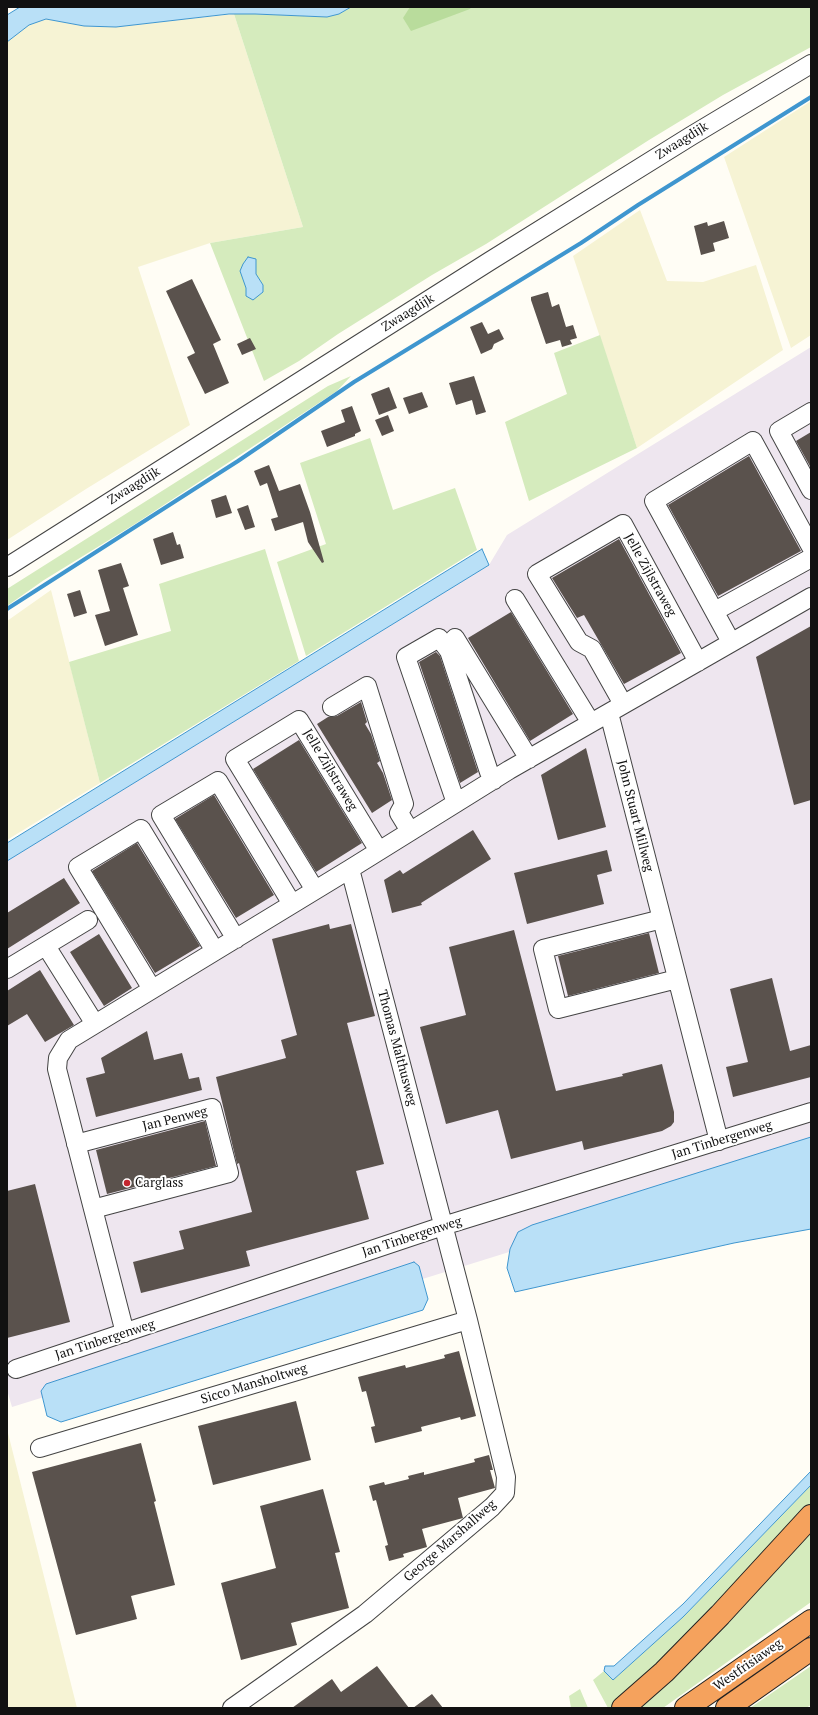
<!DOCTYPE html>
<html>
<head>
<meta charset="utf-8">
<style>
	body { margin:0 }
	#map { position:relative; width:818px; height:1715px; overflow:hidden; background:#fffdf5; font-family:"PT Serif",serif }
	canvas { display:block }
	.frame { position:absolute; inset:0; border:8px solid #111; pointer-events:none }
</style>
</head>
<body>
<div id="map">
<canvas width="818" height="1715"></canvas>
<div class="frame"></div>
</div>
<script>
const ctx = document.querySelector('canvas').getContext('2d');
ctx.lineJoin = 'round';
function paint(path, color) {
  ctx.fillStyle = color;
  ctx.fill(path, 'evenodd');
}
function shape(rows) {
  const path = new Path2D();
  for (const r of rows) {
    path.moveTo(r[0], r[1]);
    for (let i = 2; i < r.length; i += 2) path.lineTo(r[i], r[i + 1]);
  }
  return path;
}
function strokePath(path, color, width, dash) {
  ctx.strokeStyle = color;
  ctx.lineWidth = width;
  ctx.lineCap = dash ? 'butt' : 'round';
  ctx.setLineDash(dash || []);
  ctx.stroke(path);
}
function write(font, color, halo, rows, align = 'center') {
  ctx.font = font + ' "PT Serif",serif';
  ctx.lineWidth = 4;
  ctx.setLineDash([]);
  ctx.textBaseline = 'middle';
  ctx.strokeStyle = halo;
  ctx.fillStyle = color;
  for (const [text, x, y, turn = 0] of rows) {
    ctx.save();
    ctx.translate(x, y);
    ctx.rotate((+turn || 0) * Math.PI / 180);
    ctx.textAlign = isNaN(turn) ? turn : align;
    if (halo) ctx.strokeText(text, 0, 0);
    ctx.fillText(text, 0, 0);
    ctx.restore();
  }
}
paint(shape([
	[811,347,811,1171,615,1219,12,1407,7,1390,7,861,489,565,507,535]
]), '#eee6ef');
paint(shape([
	[234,14,303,227,210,243,138,267,190,425,86,489,7,540,7,42,29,25,46,19,84,26,116,27],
	[811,101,811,335,791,348,724,157],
	[640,210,667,281,703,282,756,265,783,350,637,448,573,256],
	[51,590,100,783,7,840,7,621],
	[7,1429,77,1708,7,1708]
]), '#f6f3d4');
paint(shape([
	[351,7,811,7,811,47,723,95,649,140,486,244,432,275,338,334,299,361,264,381,210,243,303,227,234,14,255,14,327,17,339,14],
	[256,259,256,275,263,285,247,296,246,288],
	[600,335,637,448,529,501,505,422,567,394,554,353],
	[351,376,337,391,135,524,44,580,7,606,7,589,328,386],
	[370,438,393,510,455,488,477,550,306,656,277,562,326,544,300,463],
	[265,549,299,661,100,783,69,662,171,631,159,584],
	[811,1485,811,1503,647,1675,610,1708,608,1708,593,1680,604,1671,613,1680,683,1617],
	[811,1528,811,1602,663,1708,636,1708],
	[811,1666,811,1705,806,1708,750,1708],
	[580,1689,588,1708,571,1708,569,1696]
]), '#d5ebbd');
paint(shape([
	[410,7,471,7,470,9,411,31,403,18]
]), '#b9dc9c');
const water = shape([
	[20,7,351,7,339,14,327,17,255,14,229,14,116,27,84,26,46,19,29,25,7,42,7,15,20,7],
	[248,257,256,259,256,274,263,285,263,292,253,300,246,296,246,288,240,271,243,264,248,257],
	[482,549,489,565,7,861,7,843,482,549],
	[811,1137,811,1229,734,1243,515,1292,507,1268,510,1249,518,1232,532,1225,811,1137],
	[414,1262,419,1266,428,1299,423,1310,61,1422,47,1416,41,1391,46,1384,414,1262],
	[811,1471,811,1485,683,1617,613,1680,604,1671,605,1666,614,1666,683,1604,811,1471]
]);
paint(water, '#b9e0f7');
strokePath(water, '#3f96cf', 1);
strokePath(shape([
	[7,609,238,461,354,382,581,243,638,205,811,97]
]), '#3f96cf', 4);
paint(shape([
	[724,221,729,238,713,243,715,251,701,255,694,226,707,222,708,226],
	[192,279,221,340,213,344,229,383,205,394,187,357,195,353,166,291],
	[548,292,552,307,559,304,566,327,573,325,577,338,570,340,572,344,562,347,560,340,546,344,531,300,531,297],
	[482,322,488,334,499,329,504,339,494,344,492,349,481,354,470,327],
	[250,338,256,349,242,355,237,344],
	[474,376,486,412,476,415,472,400,456,405,449,383],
	[389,387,397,408,379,415,371,394],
	[422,392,428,407,409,414,403,398],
	[352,406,361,431,355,434,355,436,327,447,321,431,345,422,341,410],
	[388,415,394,431,382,436,375,420],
	[811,432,811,468,796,441],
	[749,456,801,551,718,596,668,505],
	[269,465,279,491,300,484,310,512,324,562,322,563,308,542,303,522,275,531,271,519,278,517,267,483,260,486,254,471],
	[226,495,232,513,216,518,211,500],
	[248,505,255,527,245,530,237,509],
	[173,532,177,545,180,544,184,558,161,565,153,539],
	[619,539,681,653,624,684,584,615,577,618,552,578],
	[121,563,129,586,123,588,138,635,105,646,95,615,110,611,98,570],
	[80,590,87,613,74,617,67,594],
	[511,612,573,714,530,741,468,638],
	[811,626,811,800,794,805,756,657],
	[436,652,440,656,478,772,460,783,419,662],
	[361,702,367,722,365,724,371,734,380,761,377,763,383,773,392,800,372,813,317,724,328,717,337,716],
	[299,740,362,843,316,872,253,769],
	[586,748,606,827,558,840,541,775],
	[214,795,274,895,236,918,175,819],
	[473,830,491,859,421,903,422,905,392,913,384,880,400,870,403,874],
	[137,843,200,946,155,973,92,871],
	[607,850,612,871,597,875,604,904,527,924,514,873],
	[64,878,80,903,7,949,7,913],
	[329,924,330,929,351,924,375,1016,347,1023,384,1164,356,1171,369,1219,246,1251,250,1266,141,1293,133,1262,184,1249,179,1231,252,1212,239,1163,237,1164,216,1077,286,1058,281,1040,297,1035,272,939],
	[514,930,556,1091,623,1076,622,1074,662,1064,674,1112,674,1122,671,1126,662,1131,584,1150,582,1141,511,1159,498,1110,446,1124,420,1027,466,1015,449,947],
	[649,933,659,973,568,996,558,956],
	[99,934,132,988,104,1006,70,952],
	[40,970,74,1025,45,1042,27,1014,7,1026,7,991],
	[772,978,790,1051,811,1045,811,1077,733,1097,726,1067,748,1062,730,989],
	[147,1031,154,1060,182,1053,189,1079,199,1077,202,1090,96,1117,86,1078,105,1073,101,1058],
	[205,1121,216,1166,107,1194,96,1150],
	[35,1184,70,1322,7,1338,7,1191],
	[459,1351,476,1416,461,1420,460,1417,421,1427,422,1431,375,1443,371,1427,375,1426,366,1391,362,1392,358,1377,405,1365,406,1368,445,1358,444,1355],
	[296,1401,311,1460,213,1485,198,1426],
	[141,1443,156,1501,154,1502,175,1585,131,1596,137,1619,76,1635,32,1472],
	[489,1455,493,1470,490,1470,495,1488,458,1498,463,1518,422,1529,427,1547,403,1554,404,1557,389,1561,385,1546,388,1545,376,1500,373,1501,369,1486,384,1482,385,1485,409,1479,408,1476,424,1472,424,1475,475,1462,474,1459],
	[323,1489,340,1552,335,1553,349,1608,291,1623,297,1645,241,1660,221,1583,276,1568,260,1506],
	[377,1666,409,1708,292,1708,332,1679,341,1692],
	[432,1694,443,1708,413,1708]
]), '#5a524d');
const minor = shape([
	[811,412,779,431,811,490],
	[7,567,490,261,691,136,811,64],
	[515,599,591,723],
	[715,611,811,558],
	[455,638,529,759],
	[731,642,654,501,753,441,811,547],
	[623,704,592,649,579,642,537,574,623,524,698,662],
	[332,707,367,686,404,804,399,813,410,831],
	[609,713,719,1141],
	[456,803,406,657,439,638,449,651,489,772,494,780],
	[315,890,235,759,299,720,379,851],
	[662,919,543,949,558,1009,677,979],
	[236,939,161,815,218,781,292,904],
	[46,946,95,1024],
	[7,969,88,920],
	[152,989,78,867,141,829,215,951],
	[76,1144,212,1108,229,1173,93,1209],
	[125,1333,57,1069,58,1058,69,1040,350,869,509,770,811,597],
	[16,1369,443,1226,811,1112],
	[40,1448,468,1320],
	[232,1708,365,1614,492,1507,505,1493,506,1477,468,1320,350,869]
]);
const highway = shape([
	[623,1708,664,1672,720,1615,811,1516],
	[686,1708,811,1621],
	[727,1708,811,1649]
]);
strokePath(minor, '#444', 20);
strokePath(highway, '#222', 24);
strokePath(minor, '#fff', 18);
strokePath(highway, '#f5a25d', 22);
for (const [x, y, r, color] of [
	[127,1183,4,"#c4262e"]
]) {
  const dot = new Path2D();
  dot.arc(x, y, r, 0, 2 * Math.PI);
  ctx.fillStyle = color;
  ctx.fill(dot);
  strokePath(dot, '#fff', 1.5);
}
write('13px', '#111', '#fff', [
	["Zwaagdijk",682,141,-32],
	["Zwaagdijk",408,313,-32],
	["Zwaagdijk",134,486,-32],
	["Jelle Zijlstraweg",650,575,61],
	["Jelle Zijlstraweg",330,770,59],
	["John Stuart Millweg",635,816,76],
	["Thomas Malthusweg",397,1048,75],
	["Jan Penweg",175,1119,-14],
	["Jan Tinbergenweg",722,1140,-17],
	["Jan Tinbergenweg",412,1237,-18],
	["Jan Tinbergenweg",105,1340,-18],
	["Sicco Mansholtweg",254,1384,-17],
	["George Marshallweg",450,1541,-41],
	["Westfrisiaweg",748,1665,-35]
]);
write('13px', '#111', '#fff', [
	["Carglass",135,1183]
], 'left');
</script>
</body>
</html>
